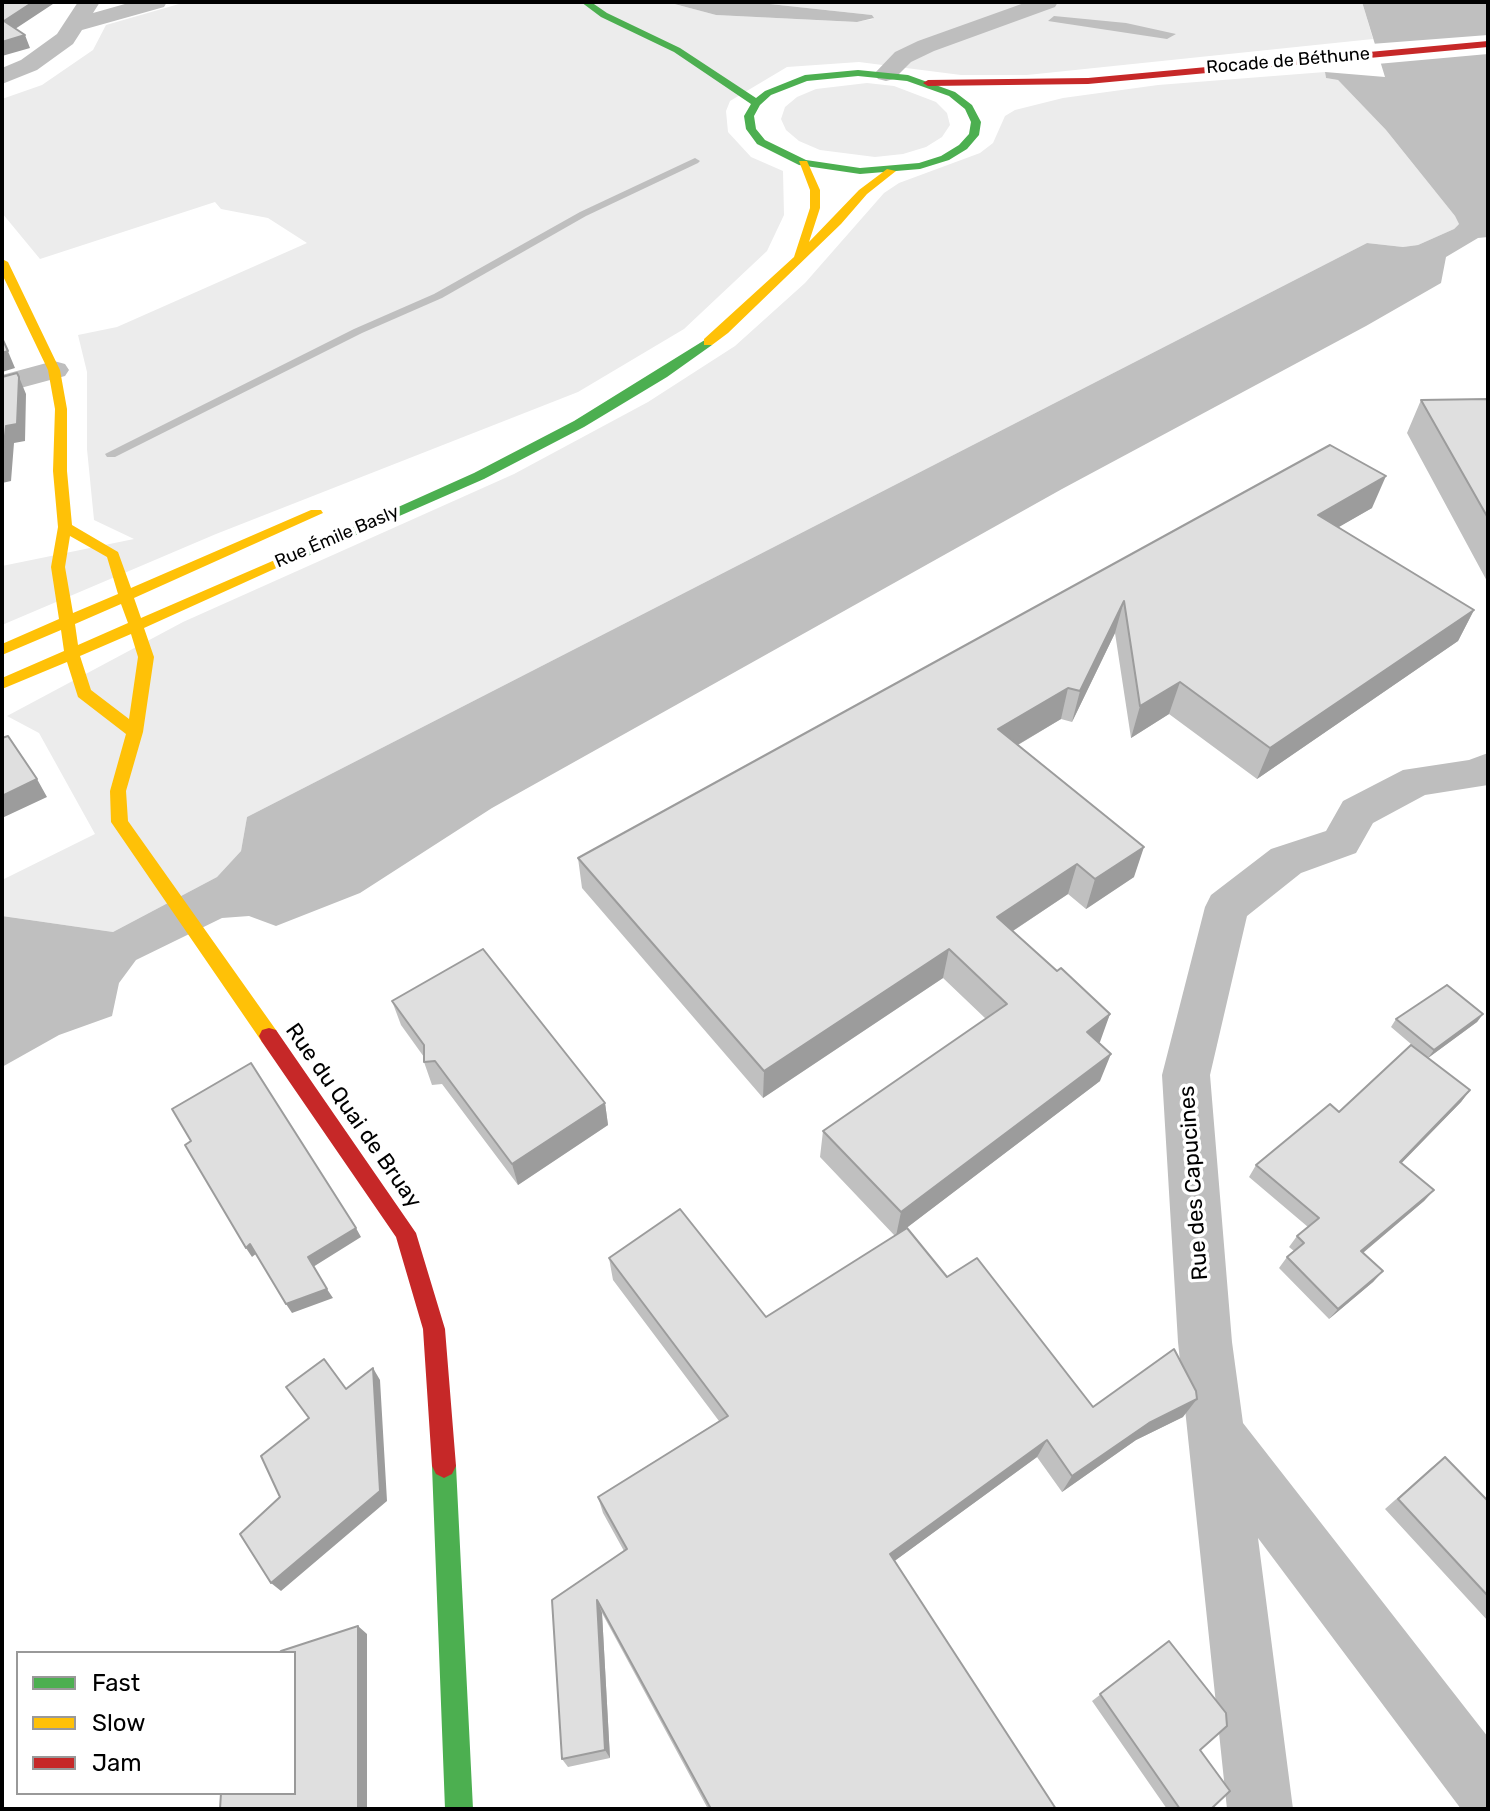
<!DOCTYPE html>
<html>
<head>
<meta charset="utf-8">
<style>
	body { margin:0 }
	#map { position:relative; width:1490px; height:1811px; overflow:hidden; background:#fff; font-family:Rubik,sans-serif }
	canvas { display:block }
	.frame { position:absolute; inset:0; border:4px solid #000; pointer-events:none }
	.legend { position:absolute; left:16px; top:1651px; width:280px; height:144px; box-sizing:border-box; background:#fff; border:2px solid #999; margin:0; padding:10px 14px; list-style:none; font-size:24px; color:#000 }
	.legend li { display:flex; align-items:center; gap:16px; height:40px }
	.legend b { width:40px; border:2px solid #999 }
</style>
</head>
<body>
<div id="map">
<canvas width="1490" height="1811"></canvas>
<div class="frame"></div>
<ul class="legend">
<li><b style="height:10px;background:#4caf50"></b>Fast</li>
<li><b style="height:10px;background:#ffc107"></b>Slow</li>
<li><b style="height:10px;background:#c62828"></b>Jam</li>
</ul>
</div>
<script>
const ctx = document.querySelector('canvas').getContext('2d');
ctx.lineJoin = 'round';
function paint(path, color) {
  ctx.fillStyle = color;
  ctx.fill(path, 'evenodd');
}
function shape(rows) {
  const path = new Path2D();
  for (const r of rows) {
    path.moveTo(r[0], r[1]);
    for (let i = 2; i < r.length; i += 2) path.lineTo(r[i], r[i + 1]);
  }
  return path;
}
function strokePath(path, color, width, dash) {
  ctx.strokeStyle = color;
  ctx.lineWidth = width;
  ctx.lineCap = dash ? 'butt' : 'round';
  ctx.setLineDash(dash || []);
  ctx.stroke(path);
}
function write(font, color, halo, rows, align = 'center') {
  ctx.font = font + ' Rubik,sans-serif';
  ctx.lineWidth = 7;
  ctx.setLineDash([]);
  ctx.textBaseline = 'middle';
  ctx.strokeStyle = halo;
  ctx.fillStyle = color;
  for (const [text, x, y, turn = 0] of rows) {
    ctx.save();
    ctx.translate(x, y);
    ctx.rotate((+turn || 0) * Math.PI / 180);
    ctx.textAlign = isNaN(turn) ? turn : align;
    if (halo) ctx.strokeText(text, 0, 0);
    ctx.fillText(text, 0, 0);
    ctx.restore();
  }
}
paint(shape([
	[186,2,667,2,716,15,856,22,873,19,872,15,751,2,1362,2,1373,39,1027,75,961,75,859,62,787,67,730,101,726,111,728,132,751,157,783,171,784,215,767,251,684,329,578,392,216,534,2,625,2,566,134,539,94,520,87,449,87,372,78,335,117,327,307,243,268,218,221,209,215,202,40,259,2,213,2,99,42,85,93,50,106,25],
	[1325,72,1326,78,1338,80,1386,130,1455,216,1459,224,1454,229,1418,245,1403,247,1367,243,247,817,241,851,217,877,113,932,2,916,2,880,95,834,39,733,7,716,183,622,514,474,648,402,735,346,805,283,884,193,899,183,980,153,993,143,1005,116,1015,110,1063,98,1158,85],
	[867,83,894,86,936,102,947,113,950,125,942,137,926,147,903,154,875,157,820,150,799,141,786,130,781,119,785,107,797,97,816,89]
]), '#ececec');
paint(shape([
	[667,2,751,2,872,15,874,18,857,22,716,15],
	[1362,2,1488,2,1488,237,1478,238,1446,257,1441,283,1366,326,1062,489,492,808,360,893,276,926,249,916,222,918,136,960,119,983,112,1016,59,1035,2,1067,2,916,113,932,217,877,241,851,247,817,1367,243,1403,247,1418,245,1454,229,1459,224,1455,216,1386,130,1338,80,1326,78,1325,72,1385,77],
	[1054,16,1126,23,1176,34,1167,39,1048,21]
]), '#bfbfbf');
paint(shape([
	[1488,35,1488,54,1377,64,1371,44]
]), '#fff');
paint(shape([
	[695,158,700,161,698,163,586,216,442,298,362,333,115,457,107,457,105,454,354,329,434,294,580,212,695,158]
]), '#bfbfbf');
paint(shape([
	[78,2,100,2,93,13,132,2,167,2,164,7,82,30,73,44,37,70,2,84,2,68,21,60,57,34,78,2],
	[1027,2,1058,2,1055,7,934,51,911,62,894,79,886,81,878,79,874,74,895,52,918,41,1027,2],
	[54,361,65,364,69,370,65,376,2,393,2,375,54,361],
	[1488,753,1488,785,1425,795,1373,823,1356,853,1301,873,1247,916,1210,1075,1232,1342,1243,1423,1488,1737,1488,1809,1461,1809,1258,1538,1293,1809,1227,1809,1178,1342,1162,1075,1205,907,1211,895,1271,849,1326,831,1343,801,1403,770,1469,760,1488,753]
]), '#bebebe');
paint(shape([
	[581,2,591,2,607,13,680,48,756,98,765,91,805,75,858,70,908,75,955,92,972,105,981,122,979,135,967,149,949,160,920,169,860,174,799,165,757,144,746,129,744,116,751,104,674,52,601,17,581,2],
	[858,76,907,81,949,96,965,109,971,122,969,134,959,145,941,156,919,163,860,168,806,160,765,140,756,129,754,116,760,105,771,95,807,81,858,76],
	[708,338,712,339,712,345,667,377,584,427,484,479,301,559,291,559,289,556,474,473,574,421,708,338],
	[444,1454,452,1458,456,1466,473,1809,445,1809,432,1466,436,1458,444,1454]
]), '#4caf50');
paint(shape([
	[799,161,807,161,820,190,820,208,809,242,859,190,887,169,896,171,867,194,841,224,728,333,712,345,704,345,704,339,794,257,810,208,810,190,799,161],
	[2,259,8,262,60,370,67,409,67,471,72,525,118,552,131,588,311,510,321,510,323,513,134,598,141,618,291,553,301,553,303,556,144,628,154,657,143,732,126,791,128,821,276,1030,279,1036,276,1042,269,1044,262,1042,111,822,110,791,126,734,78,697,67,662,2,689,2,678,64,651,61,630,2,655,2,644,59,619,51,567,58,527,53,471,55,409,48,370,2,274,2,259],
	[70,536,107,557,118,594,73,613,65,567,70,536],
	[121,604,128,623,78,645,75,624,121,604],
	[131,634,138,657,129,719,91,690,80,656,131,634]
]), '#ffc107');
paint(shape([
	[1488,41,1488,47,1088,84,928,86,923,83,928,80,1088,78,1488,41],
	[269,1028,276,1030,416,1233,445,1329,456,1466,452,1474,444,1478,436,1474,432,1466,423,1329,396,1237,262,1042,259,1036,262,1030,269,1028]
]), '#c62828');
paint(shape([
	[1488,399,1488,583,1407,433,1421,400],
	[1330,445,1372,508,1338,527,1474,610,1458,641,1257,779,1169,714,1131,738,1115,633,1072,722,1061,719,1018,745,1134,877,1086,909,1068,894,1013,931,1057,971,1110,1014,1098,1042,1100,1081,906,1228,947,1277,1093,1407,1183,1417,1136,1440,1062,1492,1037,1457,894,1561,1056,1809,708,1809,602,1613,610,1758,568,1767,562,1759,552,1600,624,1551,603,1513,598,1497,719,1421,613,1280,609,1258,766,1317,895,1236,820,1157,823,1131,986,1019,943,978,763,1098,582,888,578,858],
	[392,1001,605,1103,608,1125,518,1185,442,1084,432,1085,424,1062,424,1057,401,1025],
	[1483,1014,1477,1022,1428,1058,1470,1090,1461,1102,1401,1163,1434,1190,1424,1201,1363,1253,1383,1271,1373,1282,1329,1319,1279,1268,1287,1257,1294,1251,1289,1247,1297,1236,1308,1227,1249,1177,1256,1165,1339,1112,1418,1050,1391,1027,1396,1019],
	[1445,1457,1488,1501,1488,1621,1385,1509,1431,1468],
	[1169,1641,1211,1809,1167,1809,1092,1701]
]), '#c0c0c0');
paint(shape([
	[33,2,56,2,9,33,4,21],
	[25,35,30,48,2,56,2,42],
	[2,337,15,368,2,372],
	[19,377,26,394,25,441,14,443,11,481,2,483,2,464,6,426],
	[1386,476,1372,508,1306,546,1318,515],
	[1124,601,1115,633,1072,722,1080,691],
	[1474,610,1458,641,1257,779,1270,748],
	[1180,682,1169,714,1131,738,1140,706],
	[1068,688,1061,719,992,760,998,729],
	[37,779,47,797,2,818,2,796],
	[1144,847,1134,877,1086,909,1095,879],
	[1077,864,1068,894,990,946,997,917],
	[949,949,943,978,763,1098,764,1071],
	[1110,1014,1100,1042,1077,1060,1087,1032],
	[1483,1014,1477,1022,1428,1058,1434,1050],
	[1111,1054,1100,1081,896,1236,901,1212],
	[1470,1090,1461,1102,1391,1174,1400,1162],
	[605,1103,608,1125,518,1185,512,1164],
	[1434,1190,1424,1201,1352,1262,1361,1251],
	[356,1228,361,1237,313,1267,308,1257],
	[250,1244,257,1253,252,1257,246,1248],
	[1383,1271,1373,1282,1329,1319,1338,1309],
	[327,1289,333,1298,292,1313,286,1304],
	[373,1368,380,1380,387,1501,281,1591,271,1583],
	[1197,1399,1183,1417,1136,1440,1062,1492,1072,1476,1149,1423],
	[1047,1440,1037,1457,885,1568,890,1554],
	[597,1600,602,1613,610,1758,605,1750],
	[358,1626,367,1634,367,1809,358,1809]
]), '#9c9c9c');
const building = shape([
	[2,2,33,2,4,21,25,35,2,42,2,2],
	[2,338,8,351,2,353,2,338],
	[17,373,19,377,17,424,6,426,2,464,2,377,17,373],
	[1488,399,1488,518,1421,400,1488,399],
	[1330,445,1386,476,1318,515,1474,610,1270,748,1180,682,1140,706,1124,601,1080,691,1068,688,998,729,1144,847,1095,879,1077,864,997,917,1057,971,1061,968,1110,1014,1087,1032,1111,1054,901,1212,823,1131,1007,1004,949,949,764,1071,578,858,1330,445],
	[8,736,37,779,2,796,2,738,8,736],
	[483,949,605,1103,512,1164,435,1061,424,1062,424,1045,392,1001,483,949],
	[1447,985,1483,1014,1434,1050,1396,1019,1447,985],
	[1411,1045,1470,1090,1400,1162,1434,1190,1361,1251,1383,1271,1338,1309,1287,1257,1304,1243,1297,1236,1319,1218,1256,1165,1330,1104,1339,1112,1411,1045],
	[251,1063,356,1228,308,1257,327,1289,286,1304,250,1244,246,1248,185,1145,191,1141,172,1109,251,1063],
	[680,1209,766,1317,907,1228,947,1277,977,1258,1093,1407,1174,1349,1196,1391,1197,1399,1149,1423,1072,1476,1047,1440,890,1554,1056,1809,711,1809,597,1600,605,1750,562,1759,552,1600,627,1549,598,1497,728,1416,609,1258,680,1209],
	[324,1359,346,1389,373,1368,380,1491,271,1583,240,1534,280,1497,261,1456,309,1418,286,1387,324,1359],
	[1445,1457,1488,1501,1488,1596,1398,1499,1445,1457],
	[358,1626,358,1809,220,1809,221,1793,294,1793,294,1653,279,1653,281,1651,358,1626],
	[1169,1641,1226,1713,1227,1726,1200,1750,1230,1791,1211,1809,1180,1809,1100,1694,1169,1641]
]);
paint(building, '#dfdfdf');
strokePath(building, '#9c9c9c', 2);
write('18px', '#000', '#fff', [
	["Rocade de Béthune",1288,61,-5],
	["Rue Émile Basly",337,537,-23]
]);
write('22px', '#000', '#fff', [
	["Rue du Quai de Bruay",353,1116,55],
	["Rue des Capucines",1194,1183,-94]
]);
</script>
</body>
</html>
